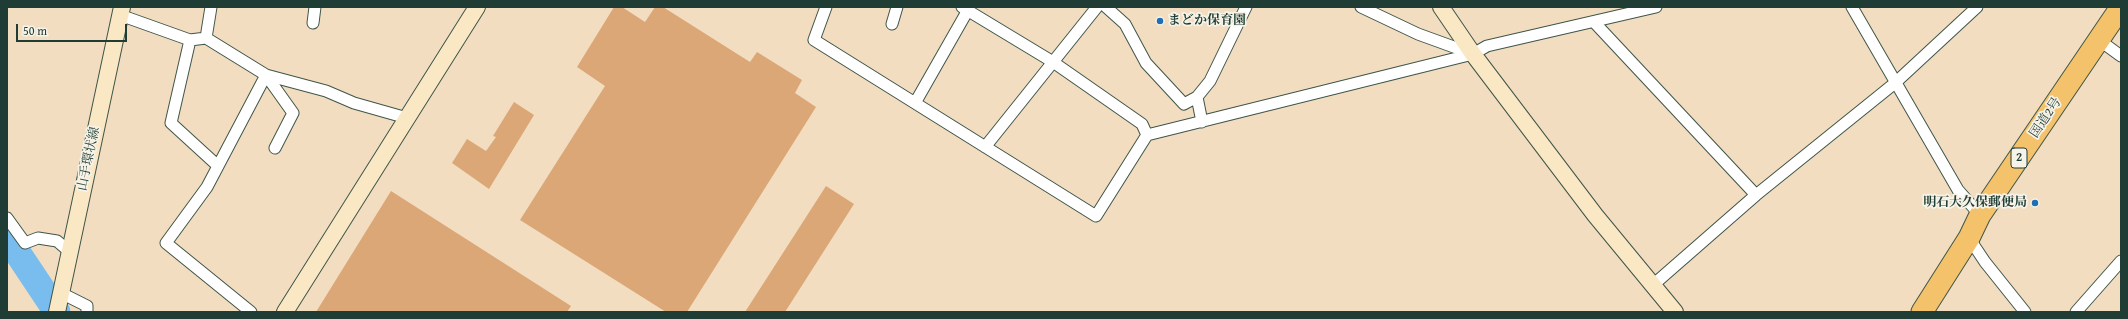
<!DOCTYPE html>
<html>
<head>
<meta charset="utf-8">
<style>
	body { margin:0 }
	#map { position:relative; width:2128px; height:319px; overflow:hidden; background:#f2ddc0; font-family:"Gentium Book Plus",serif }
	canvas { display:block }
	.frame { position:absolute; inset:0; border:8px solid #1f3d34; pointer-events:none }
	.scale { position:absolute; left:16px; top:24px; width:111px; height:18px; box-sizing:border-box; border:2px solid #1f3d34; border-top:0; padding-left:5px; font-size:12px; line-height:14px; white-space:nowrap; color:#1f3d34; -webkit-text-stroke:3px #f7f3e8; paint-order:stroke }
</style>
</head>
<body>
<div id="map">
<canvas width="2128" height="319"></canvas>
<div class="frame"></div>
<div class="scale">50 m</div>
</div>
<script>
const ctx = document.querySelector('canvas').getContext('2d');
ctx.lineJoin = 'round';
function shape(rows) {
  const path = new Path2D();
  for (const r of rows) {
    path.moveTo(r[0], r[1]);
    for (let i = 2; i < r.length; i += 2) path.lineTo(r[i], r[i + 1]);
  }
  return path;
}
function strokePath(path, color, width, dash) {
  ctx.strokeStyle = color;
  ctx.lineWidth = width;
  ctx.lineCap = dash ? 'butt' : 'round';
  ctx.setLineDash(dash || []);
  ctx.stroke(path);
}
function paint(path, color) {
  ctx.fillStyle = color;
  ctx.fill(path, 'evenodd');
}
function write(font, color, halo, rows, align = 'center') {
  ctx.font = font + ' "Gentium Book Plus","Noto Serif JP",serif';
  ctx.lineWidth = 3.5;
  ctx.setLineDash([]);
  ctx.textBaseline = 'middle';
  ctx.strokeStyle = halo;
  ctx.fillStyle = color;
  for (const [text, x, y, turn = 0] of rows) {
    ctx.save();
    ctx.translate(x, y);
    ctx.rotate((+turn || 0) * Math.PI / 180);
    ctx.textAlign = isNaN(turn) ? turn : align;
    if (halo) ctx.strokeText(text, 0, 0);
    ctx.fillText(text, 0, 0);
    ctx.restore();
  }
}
strokePath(shape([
	[7,237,57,312]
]), '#79bdef', 27);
paint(shape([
	[614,7,622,7,645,22,655,7,663,7,750,62,757,52,802,80,795,93,816,107,687,312,666,312,520,220,605,86,577,67],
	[514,102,534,115,489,189,452,163,467,139,486,151,496,137,493,136],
	[826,186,854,204,785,312,745,312],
	[391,191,571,306,567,312,316,312]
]), '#dba777');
const street = shape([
	[826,7,814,40,1096,216,1147,135,1473,54,1487,46,1656,7],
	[962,7,1053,62,1142,124,1147,135],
	[1106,7,1125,24,1146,63,1184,104,1197,97,1210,81,1246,7],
	[1361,7,1418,34,1473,54],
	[1852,7,1958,190,1980,215],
	[120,15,190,40,206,38,266,75,326,91,354,103,407,118],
	[1594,22,1756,195],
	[313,23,315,7],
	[892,24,897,7],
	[206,38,211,7],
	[190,40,171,123,218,166],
	[2099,40,2121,56],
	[1197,97,1202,122],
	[915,103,968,10],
	[985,147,1097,7],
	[7,218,25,243,38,238,57,241,70,252],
	[1969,238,1985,262,2025,312],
	[1653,285,1756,195,1895,83,1977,7],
	[61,293,87,306,87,312],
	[251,312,166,243,207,187,266,75,293,113,275,148],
	[2076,312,2121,261]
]);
const secondary = shape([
	[1441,7,1473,54,1595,215,1675,312],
	[57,312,122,7],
	[285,312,477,7]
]);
const highway = shape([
	[1922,312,1969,238,1980,215,2121,7]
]);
strokePath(street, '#3f5549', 13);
strokePath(secondary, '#3f5549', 18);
strokePath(highway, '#3f5549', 23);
strokePath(street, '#fff', 11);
strokePath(secondary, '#fae7c3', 16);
strokePath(highway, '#f3c26a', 21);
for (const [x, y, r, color] of [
	[1160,21,4,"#1f6fb2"],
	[2035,203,4,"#1f6fb2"]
]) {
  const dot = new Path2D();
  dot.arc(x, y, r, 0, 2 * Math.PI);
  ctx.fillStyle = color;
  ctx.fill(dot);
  strokePath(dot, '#f7f3e8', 1.5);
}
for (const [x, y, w] of [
	[2019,158,16]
]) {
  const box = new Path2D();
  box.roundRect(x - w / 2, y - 10, w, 20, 3);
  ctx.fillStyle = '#f7f3e8';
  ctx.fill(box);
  strokePath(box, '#1f3d34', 1);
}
write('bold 12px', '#1f3d34', null, [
	["2",2019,158]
]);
write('bold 13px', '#1f3d34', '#f7f3e8', [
	["まどか保育園",1168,21],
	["明石大久保郵便局",2027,203,"right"]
], 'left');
write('13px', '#1f3d34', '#f7f3e8', [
	["国道2号",2046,118,-56],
	["山手環状線",89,159,-78]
]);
</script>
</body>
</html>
